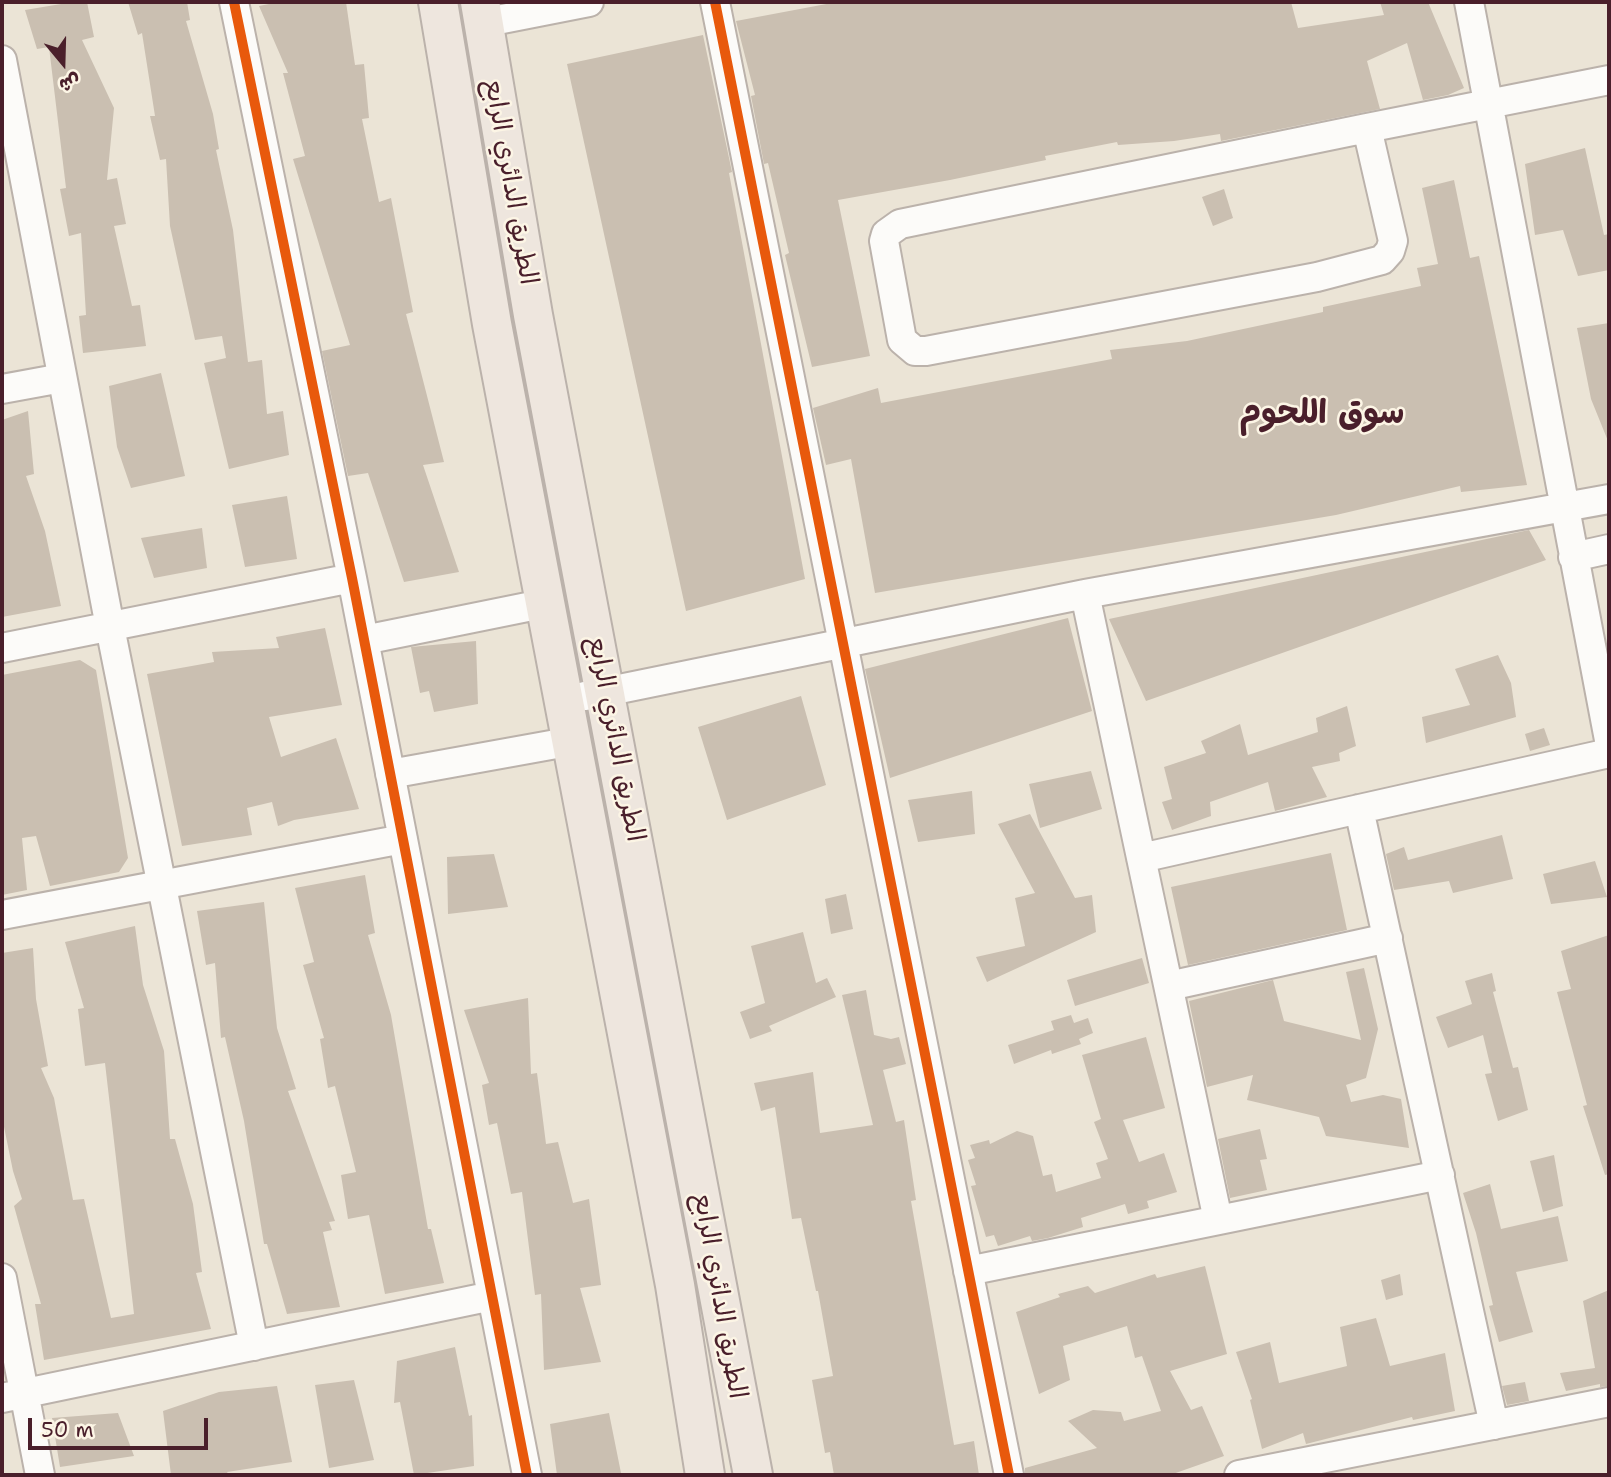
<!DOCTYPE html>
<html>
<head>
<meta charset="utf-8">
<style>
	body { margin:0 }
	#map { position:relative; width:1611px; height:1477px; overflow:hidden; background:#ebe4d6; font-family:"Shantell Sans","Playpen Sans Arabic",sans-serif }
	canvas { display:block }
	.frame { position:absolute; inset:0; border:4px solid #4a1f2b; pointer-events:none }
	.north { position:absolute; left:28px; top:28px; width:70px; height:70px; -webkit-text-stroke:5px #fcf5e5; paint-order:stroke; rotate:161deg; font-size:19px; font-weight:700; line-height:28px; text-align:center; color:#4a1f2b }
	.north::after { content:''; display:block; margin:auto; width:24px; height:32px; background:#4a1f2b; clip-path:polygon(50% 0,100% 100%,50% 72%,0 100%) }
	.scale { position:absolute; left:28px; top:1418px; width:180px; height:32px; box-sizing:border-box; border:4px solid #4a1f2b; border-top:0; padding-left:9px; font-size:21px; line-height:24px; white-space:nowrap; color:#4a1f2b; -webkit-text-stroke:5px #fcf5e5; paint-order:stroke }
</style>
</head>
<body>
<div id="map">
<canvas width="1611" height="1477"></canvas>
<div class="frame"></div>
<div class="north">ش</div>
<div class="scale">50 m</div>
</div>
<script>
const ctx = document.querySelector('canvas').getContext('2d');
ctx.lineJoin = 'round';
function paint(path, color) {
  ctx.fillStyle = color;
  ctx.fill(path, 'evenodd');
}
function shape(rows) {
  const path = new Path2D();
  for (const r of rows) {
    path.moveTo(r[0], r[1]);
    for (let i = 2; i < r.length; i += 2) path.lineTo(r[i], r[i + 1]);
  }
  return path;
}
function strokePath(path, color, width, dash) {
  ctx.strokeStyle = color;
  ctx.lineWidth = width;
  ctx.lineCap = dash ? 'butt' : 'round';
  ctx.setLineDash(dash || []);
  ctx.stroke(path);
}
function write(font, color, halo, rows, align = 'center') {
  ctx.font = font + ' "Shantell Sans","Playpen Sans Arabic",sans-serif';
  ctx.lineWidth = 5;
  ctx.setLineDash([]);
  ctx.textBaseline = 'middle';
  ctx.strokeStyle = halo;
  ctx.fillStyle = color;
  for (const [text, x, y, turn = 0] of rows) {
    ctx.save();
    ctx.translate(x, y);
    ctx.rotate((+turn || 0) * Math.PI / 180);
    ctx.textAlign = isNaN(turn) ? turn : align;
    if (halo) ctx.strokeText(text, 0, 0);
    ctx.fillText(text, 0, 0);
    ctx.restore();
  }
}
paint(shape([
	[73,2,87,2,94,37,82,40,114,108,107,180,117,178,126,224,114,226,132,306,140,305,146,346,83,353,79,316,86,315,81,233,69,236,60,189,66,188,49,47,37,49,25,10],
	[128,2,187,2,190,20,186,21,213,114,219,149,216,150,233,230,248,362,262,360,267,414,283,411,289,455,229,469,204,363,226,358,222,336,195,340,170,226,166,159,160,160,150,116,155,116,142,33,138,35],
	[279,2,346,2,355,65,364,64,369,118,362,119,379,202,391,198,413,312,406,314,444,462,423,465,459,572,404,582,368,473,348,476,322,351,350,345,293,159,305,156,283,73,288,73,259,6],
	[837,2,1291,2,1298,28,1384,15,1380,2,1428,2,1464,88,1448,95,1423,100,1407,43,1367,61,1380,109,1221,141,1220,134,1174,141,1118,145,1117,142,1045,156,1046,160,950,180,838,200,870,356,812,367,785,255,789,253,768,163,764,164,751,96,755,95,736,21],
	[703,35,732,172,729,173,805,579,686,611,567,64],
	[1585,148,1604,235,1609,234,1609,270,1578,276,1563,230,1535,235,1525,164],
	[1454,180,1470,258,1479,256,1527,485,1461,492,1460,486,1336,515,875,593,851,459,826,465,813,408,878,388,881,403,1112,359,1110,350,1187,341,1323,312,1323,307,1421,286,1417,268,1438,264,1422,188],
	[1224,189,1233,218,1213,226,1202,197],
	[1609,323,1609,441,1608,441,1591,399,1577,328],
	[161,373,185,476,131,488,117,447,109,386],
	[28,411,34,474,26,476,45,531,61,606,2,617,2,420],
	[287,496,297,559,245,567,232,505],
	[202,528,207,568,154,578,141,538],
	[1529,530,1546,560,1146,701,1109,619],
	[1068,618,1092,711,890,778,865,669],
	[325,628,342,705,269,717,281,757,336,738,359,809,294,820,278,826,272,802,247,808,252,835,182,846,147,674,214,662,212,652,279,648,276,637],
	[476,641,478,704,434,712,429,691,420,693,411,647],
	[1498,655,1511,683,1516,717,1426,743,1422,717,1470,705,1455,669],
	[80,660,96,670,128,858,119,872,50,886,36,836,22,838,27,890,2,895,2,675],
	[801,696,826,785,727,820,698,727],
	[1347,706,1356,746,1339,753,1340,761,1312,767,1327,797,1275,811,1268,782,1210,802,1211,816,1172,830,1162,802,1172,799,1164,767,1206,753,1201,741,1240,724,1248,755,1318,732,1316,718],
	[1544,728,1550,745,1530,751,1525,734],
	[1091,771,1102,809,1040,828,1029,784],
	[972,791,975,834,918,842,908,800],
	[1030,814,1075,898,1092,895,1096,932,987,982,976,957,1025,946,1015,898,1035,893,998,824],
	[1502,835,1513,879,1453,893,1449,881,1394,890,1386,854,1404,847,1408,860],
	[1331,853,1347,930,1188,965,1171,887],
	[494,854,508,907,448,914,447,857],
	[1595,861,1607,897,1551,904,1543,874],
	[365,875,375,933,368,935,391,1015,428,1229,431,1229,444,1283,385,1294,369,1215,348,1219,341,1175,356,1172,335,1086,328,1088,320,1039,324,1038,303,965,314,962,295,888],
	[846,894,853,929,831,934,825,899],
	[264,902,277,1028,296,1089,288,1091,335,1221,329,1222,332,1230,323,1232,340,1307,287,1314,267,1244,264,1244,244,1121,225,1037,221,1038,215,963,206,965,197,911],
	[135,926,143,985,164,1051,170,1139,175,1139,193,1204,202,1272,196,1273,211,1329,44,1360,35,1304,41,1304,14,1206,22,1199,13,1171,2,1117,2,953,33,948,36,999,48,1066,41,1068,54,1098,73,1200,84,1199,111,1318,134,1314,105,1063,85,1066,78,1009,84,1008,65,942],
	[803,932,816,983,827,978,836,997,769,1026,772,1031,750,1039,740,1012,765,1003,751,946],
	[1609,935,1609,1174,1605,1175,1583,1106,1587,1105,1557,992,1571,989,1561,951],
	[1142,958,1149,983,1075,1006,1067,980],
	[1364,968,1378,1029,1366,1078,1346,1085,1351,1102,1383,1095,1401,1099,1409,1148,1326,1136,1319,1117,1247,1100,1253,1075,1207,1087,1189,1001,1273,980,1284,1021,1361,1040,1346,972],
	[1492,973,1496,991,1493,992,1513,1068,1518,1067,1528,1110,1498,1121,1485,1074,1492,1073,1483,1035,1448,1048,1436,1017,1472,1004,1465,981],
	[866,990,874,1035,891,1039,899,1037,906,1064,883,1070,896,1122,904,1120,916,1200,911,1201,954,1445,974,1441,979,1475,834,1475,830,1452,825,1453,812,1380,833,1376,818,1291,816,1291,801,1218,792,1219,775,1107,761,1111,754,1083,813,1072,820,1133,873,1125,842,995],
	[528,998,531,1074,537,1073,546,1144,558,1142,573,1203,589,1199,601,1285,580,1288,601,1362,544,1370,541,1294,535,1295,522,1192,511,1194,497,1123,489,1125,482,1085,489,1083,464,1010],
	[1071,1015,1074,1023,1088,1018,1093,1033,1079,1039,1081,1044,1052,1054,1051,1050,1014,1064,1008,1045,1054,1030,1051,1021],
	[1146,1037,1165,1108,1123,1120,1139,1162,1164,1153,1177,1192,1147,1201,1149,1208,1128,1214,1125,1204,1081,1218,1083,1227,1048,1238,1032,1241,1030,1236,998,1246,994,1235,986,1237,971,1186,976,1185,968,1160,975,1158,970,1145,989,1140,990,1144,1017,1131,1033,1136,1043,1176,1052,1174,1056,1192,1101,1178,1096,1163,1108,1159,1094,1122,1101,1119,1082,1055],
	[1260,1129,1267,1159,1260,1160,1267,1190,1230,1198,1218,1139],
	[1554,1155,1563,1206,1543,1212,1530,1161],
	[1490,1184,1501,1229,1558,1216,1568,1261,1516,1272,1533,1332,1499,1342,1489,1306,1493,1305,1476,1233,1463,1193],
	[1205,1266,1227,1354,1170,1371,1191,1410,1202,1406,1224,1456,1170,1475,1025,1475,1025,1468,1097,1448,1068,1421,1093,1410,1121,1412,1124,1421,1161,1411,1142,1356,1135,1358,1127,1326,1063,1346,1070,1380,1039,1394,1016,1312,1060,1297,1058,1294,1088,1286,1095,1293,1155,1274,1157,1278],
	[1400,1274,1403,1295,1386,1300,1381,1280],
	[1609,1290,1609,1386,1600,1387,1600,1384,1566,1391,1560,1373,1595,1368,1583,1301],
	[1376,1318,1390,1366,1445,1353,1455,1411,1413,1420,1412,1417,1306,1444,1303,1433,1262,1449,1250,1400,1252,1399,1236,1352,1270,1342,1279,1383,1347,1366,1340,1327],
	[455,1347,469,1416,472,1415,474,1466,414,1475,400,1402,394,1403,397,1361],
	[354,1380,374,1460,329,1468,315,1385],
	[1525,1382,1529,1401,1507,1405,1502,1386],
	[277,1386,292,1462,227,1472,229,1475,171,1475,163,1411,219,1392],
	[118,1413,134,1456,60,1467,52,1418],
	[609,1413,621,1473,557,1475,550,1424]
]), '#cabfb1');
const minor = shape([
	[234,2,352,578,527,1475],
	[715,2,1009,1475],
	[1469,2,1609,740],
	[482,23,589,2],
	[2,60,110,627,254,1346],
	[1367,128,1393,241,1390,251,1382,260,1317,277,926,351,915,351,902,340,884,241,886,234,900,224,1367,128],
	[1367,128,1609,80],
	[2,389,62,378],
	[1573,557,1609,549],
	[1085,594,1218,1220],
	[364,640,547,603],
	[2,648,352,578],
	[585,696,1085,594,1609,499],
	[390,774,573,741],
	[1359,809,1494,1425],
	[1141,858,1609,753],
	[2,915,403,839],
	[1169,986,1388,938],
	[968,1271,1440,1175],
	[2,1278,40,1475],
	[2,1398,492,1296],
	[1239,1475,1609,1402]
]);
const primary = shape([
	[438,2,492,324,675,1285,705,1475],
	[480,2,533,315,753,1475]
]);
strokePath(minor, '#bbb2ab', 32);
strokePath(primary, '#bbb2ab', 42);
strokePath(minor, '#fcfbf9', 28);
strokePath(primary, '#eee6de', 38);
strokePath(shape([
	[234,2,352,578,527,1475],
	[715,2,1009,1475]
]), '#e8590c', 10);
write('26px', '#4a1f2b', '#fcf5e5', [
	["الطريق الدائري الرابع",510,182,80],
	["الطريق الدائري الرابع",615,739,79],
	["الطريق الدائري الرابع",719,1296,80]
]);
write('bold 33px', '#4a1f2b', '#fcf5e5', [
	["سوق اللحوم",1322,414]
]);
</script>
</body>
</html>
